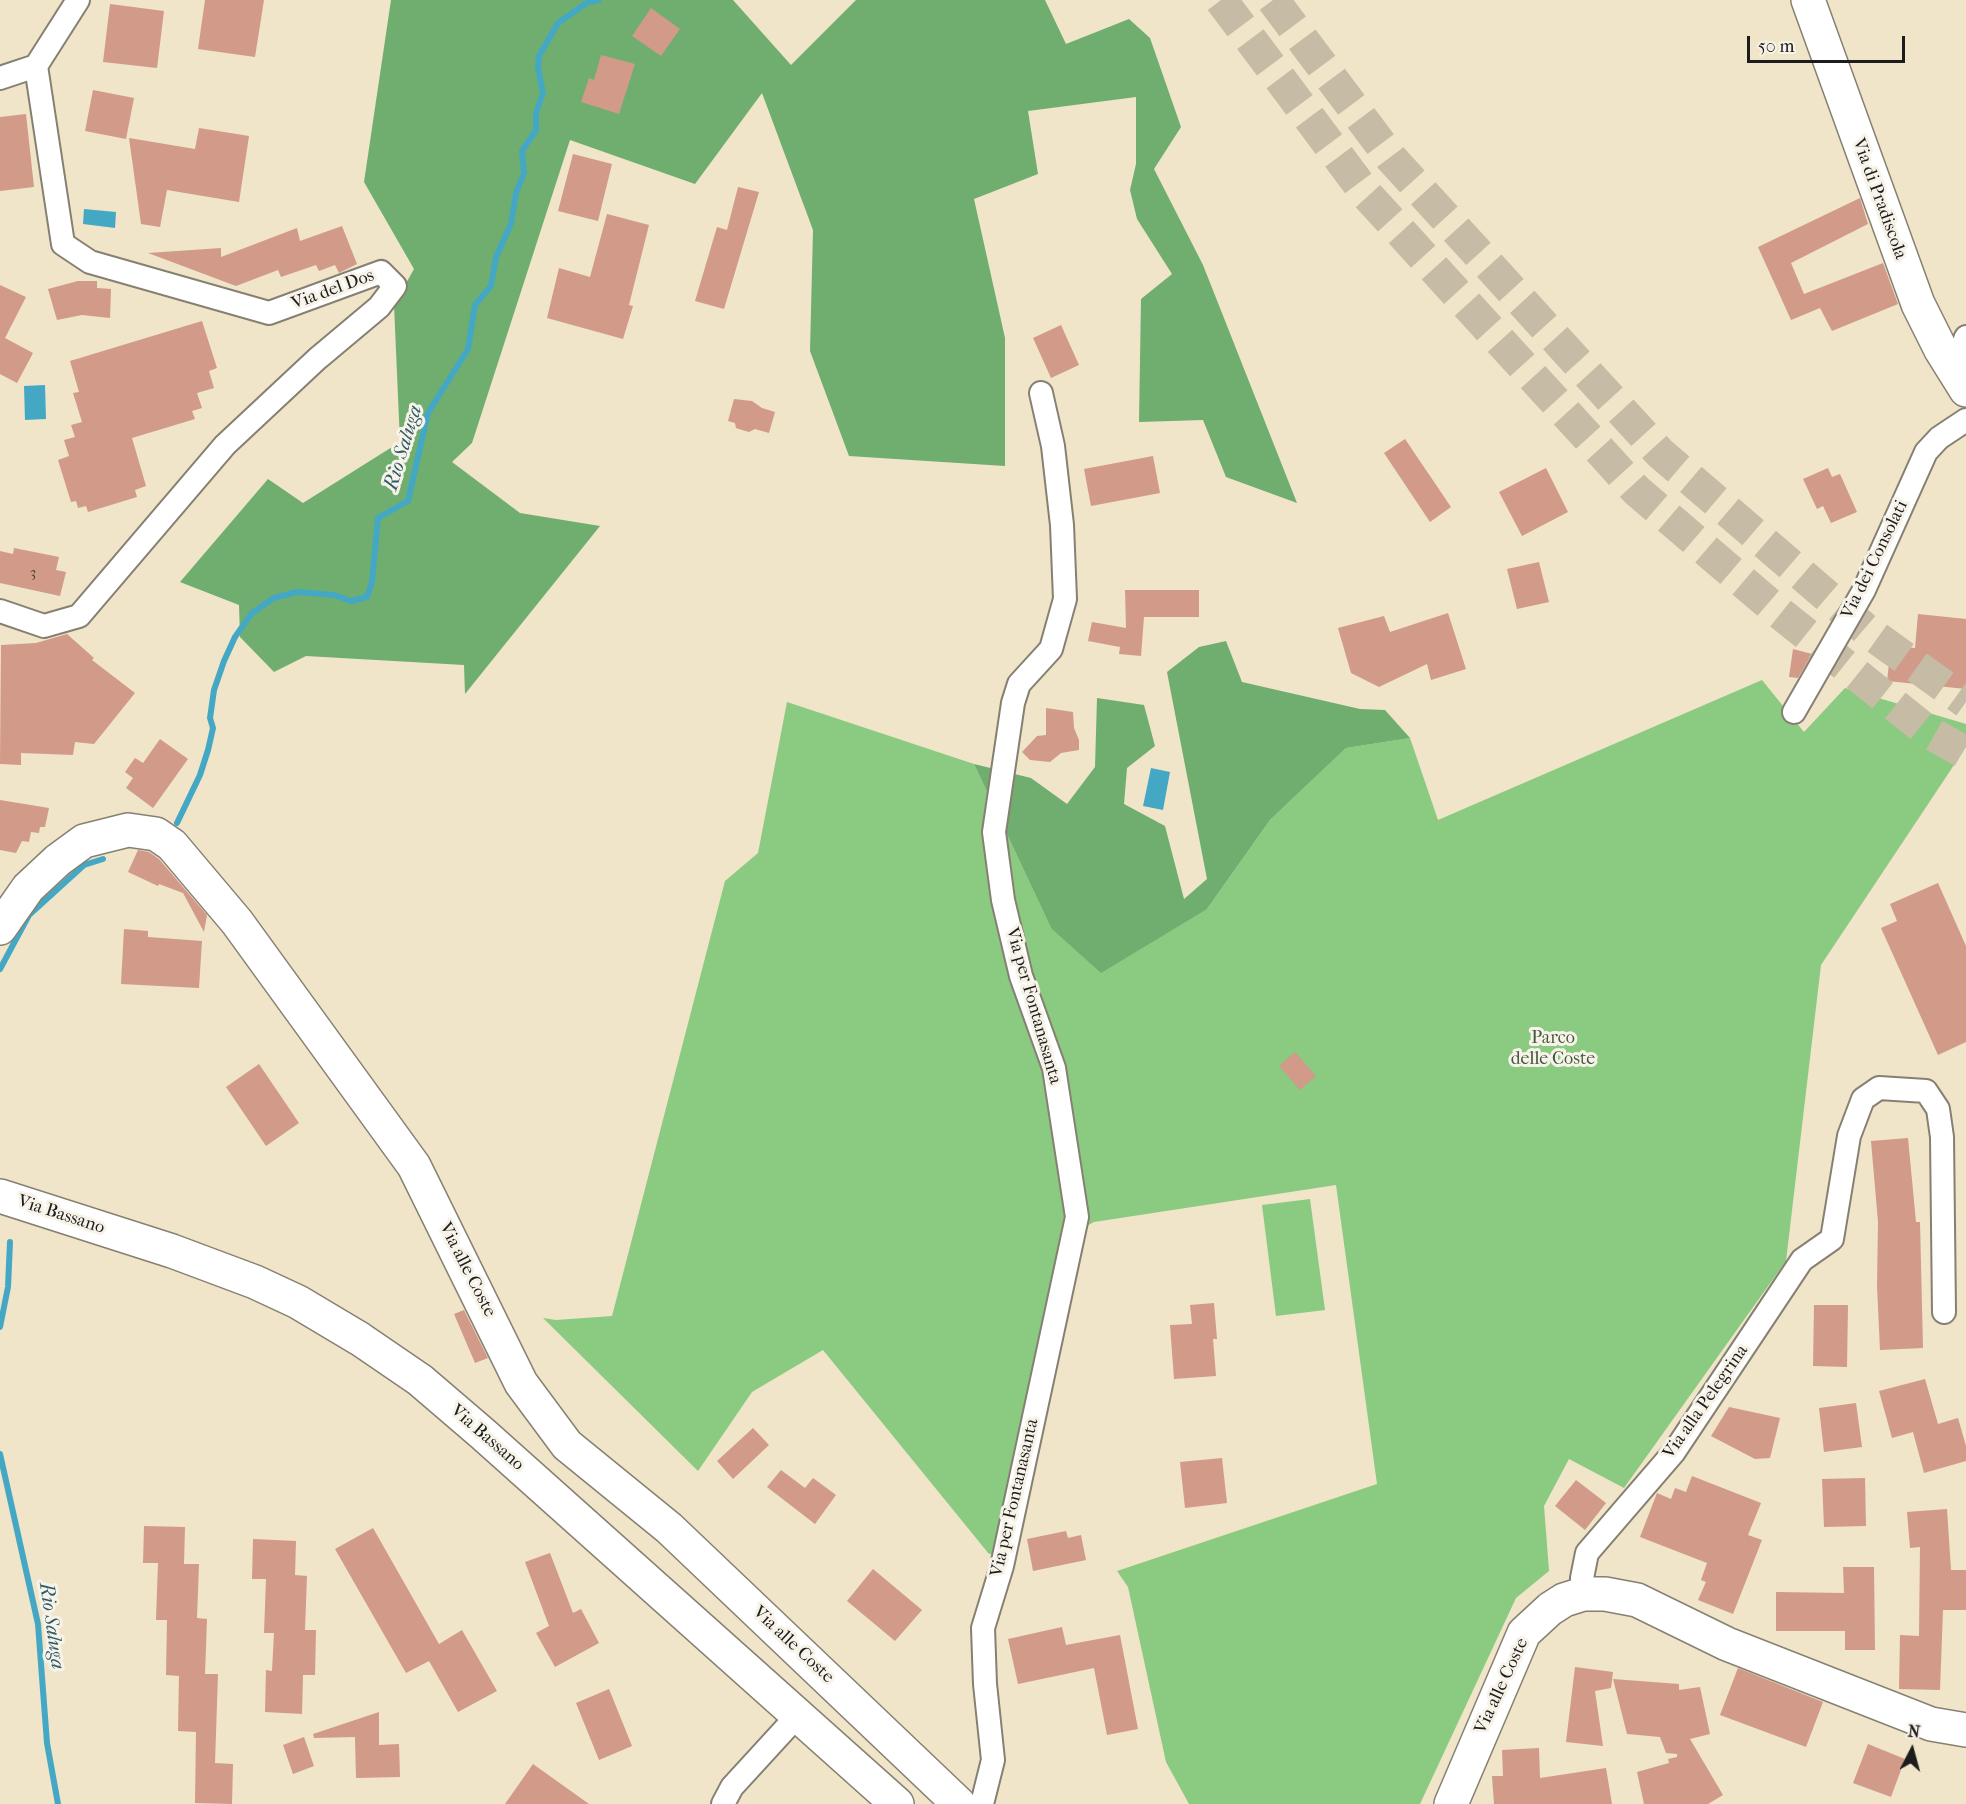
<!DOCTYPE html>
<html>
<head>
<meta charset="utf-8">
<style>
	body { margin:0 }
	#map { position:relative; width:1966px; height:1804px; overflow:hidden; background:#f0e4c9; font-family:"IM FELL French Canon",serif }
	canvas { display:block }
	.north { position:absolute; left:1882px; top:1720px; width:60px; height:60px; -webkit-text-stroke:4px #f7f3e8; paint-order:stroke; rotate:6deg; font-size:16px; font-weight:700; line-height:24px; text-align:center; color:#1c1c1c }
	.north::after { content:''; display:block; margin:auto; width:21px; height:27px; background:#1c1c1c; clip-path:polygon(50% 0,100% 100%,50% 72%,0 100%) }
	.scale { position:absolute; left:1747px; top:36px; width:158px; height:27px; box-sizing:border-box; border:3px solid #1c1c1c; border-top:0; padding-left:8px; font-size:18px; line-height:21px; white-space:nowrap; color:#1c1c1c; -webkit-text-stroke:4px #f7f3e8; paint-order:stroke }
</style>
</head>
<body>
<div id="map">
<canvas width="1966" height="1804"></canvas>
<div class="north">N</div>
<div class="scale">50 m</div>
</div>
<script>
const ctx = document.querySelector('canvas').getContext('2d');
ctx.lineJoin = 'round';
function paint(path, color) {
  ctx.fillStyle = color;
  ctx.fill(path, 'evenodd');
}
function shape(rows) {
  const path = new Path2D();
  for (const r of rows) {
    path.moveTo(r[0], r[1]);
    for (let i = 2; i < r.length; i += 2) path.lineTo(r[i], r[i + 1]);
  }
  return path;
}
function strokePath(path, color, width, dash) {
  ctx.strokeStyle = color;
  ctx.lineWidth = width;
  ctx.lineCap = dash ? 'butt' : 'round';
  ctx.setLineDash(dash || []);
  ctx.stroke(path);
}
function write(font, color, halo, rows, align = 'center') {
  ctx.font = font + ' "IM FELL French Canon",serif';
  ctx.lineWidth = 6;
  ctx.setLineDash([]);
  ctx.textBaseline = 'middle';
  ctx.strokeStyle = halo;
  ctx.fillStyle = color;
  for (const [text, x, y, turn = 0] of rows) {
    ctx.save();
    ctx.translate(x, y);
    ctx.rotate((+turn || 0) * Math.PI / 180);
    ctx.textAlign = isNaN(turn) ? turn : align;
    if (halo) ctx.strokeText(text, 0, 0);
    ctx.fillText(text, 0, 0);
    ctx.restore();
  }
}
paint(shape([
	[1762,680,1804,732,1845,688,1966,724,1966,747,1821,965,1786,1261,1624,1488,1569,1459,1544,1506,1549,1571,1516,1598,1420,1804,1189,1804,1166,1762,1128,1587,1117,1571,1377,1484,1336,1185,1094,1222,1060,1240,1000,1553,989,1554,823,1350,752,1392,698,1471,543,1318,556,1320,612,1316,725,881,758,853,787,702,974,764,1051,928,1207,909,1270,820,1346,748,1410,738,1438,820],
	[1310,1199,1325,1310,1276,1316,1262,1205]
]), '#8aca81');
paint(shape([
	[391,0,733,0,791,65,856,0,1045,0,1066,44,1129,19,1150,38,1181,127,1154,169,1203,265,1297,503,1226,477,1203,420,1139,422,1141,299,1172,274,1137,219,1130,190,1136,164,1136,97,1028,111,1038,174,974,199,1005,338,1005,466,849,456,810,351,813,230,762,93,695,184,570,140,472,443,452,462,520,513,600,526,465,694,464,665,306,656,274,672,240,637,239,605,180,582,268,479,303,503,400,442,394,305,414,269,364,182],
	[1226,641,1242,682,1360,709,1385,710,1410,738,1346,748,1270,820,1207,909,1101,973,1051,928,974,764,1031,778,1067,804,1095,767,1097,698,1144,705,1155,746,1127,768,1124,804,1165,826,1184,899,1207,879,1167,672,1199,647]
]), '#6fae6f');
paint(shape([
	[84,209,116,212,115,228,83,224],
	[45,385,46,419,25,420,24,386],
	[1151,768,1170,772,1163,810,1143,806]
]), '#44a8c4');
strokePath(shape([
	[177,823,200,775,208,750,213,728,210,718,214,690,224,661,235,637,252,613,274,598,297,592,334,595,351,601,367,597,372,582,378,518,408,501,428,413,468,349,475,305,491,286,496,257,511,224,516,193,524,173,522,151,536,130,536,113,543,93,538,68,539,56,558,23,588,2,599,0],
	[0,969,29,915,84,865,103,859],
	[0,1327,8,1287,10,1242],
	[0,1454,38,1624,47,1743,58,1804]
]), '#44a8c4', 6);
paint(shape([
	[205,0,264,0,255,57,198,49],
	[110,4,164,11,157,68,103,62],
	[651,8,680,29,661,56,632,36],
	[601,55,635,64,619,114,581,102,589,78,594,80],
	[93,90,134,98,126,139,85,131],
	[26,114,34,187,0,191,0,117],
	[199,128,249,136,239,202,167,190,160,227,141,224,129,138,195,149],
	[573,154,612,164,598,221,558,211],
	[738,187,759,192,724,309,695,301,717,227,727,230],
	[1860,198,1868,224,1791,263,1804,294,1883,263,1898,304,1832,331,1820,308,1791,320,1758,247],
	[607,214,649,225,629,305,633,306,623,339,547,318,559,268,590,277],
	[342,226,357,264,339,273,335,265,319,271,316,265,281,277,278,270,236,286,148,253,221,248,221,257,297,228,300,241],
	[78,281,97,281,97,288,111,289,110,318,82,315,57,320,48,289],
	[0,285,26,297,5,338,33,353,17,383,0,374],
	[202,321,217,368,209,371,214,388,197,393,202,408,192,411,195,419,132,438,146,486,135,490,137,497,88,512,86,506,78,508,76,501,71,502,58,460,69,456,64,440,75,437,71,425,82,422,73,393,79,392,70,361],
	[1061,325,1079,365,1051,378,1033,338],
	[734,399,752,401,762,408,775,412,769,433,755,429,749,432,742,430,736,428,735,423,728,421],
	[1405,439,1451,507,1430,522,1384,453],
	[1153,456,1160,493,1091,506,1084,469],
	[1546,468,1568,512,1522,536,1499,492],
	[1828,468,1832,477,1840,474,1857,512,1831,523,1823,506,1817,509,1803,479],
	[14,548,59,557,56,570,66,572,60,596,0,583,0,551,13,554],
	[1539,562,1549,602,1517,609,1507,569],
	[1125,590,1199,590,1199,617,1144,617,1141,656,1119,654,1120,647,1088,641,1092,622,1126,628],
	[1448,613,1466,669,1431,680,1427,664,1379,687,1351,673,1338,628,1384,616,1390,632],
	[1918,614,1966,619,1966,689,1887,681,1891,646,1915,648],
	[67,634,94,658,92,660,135,693,94,744,75,742,73,755,21,753,21,765,0,764,1,645,36,643],
	[1793,649,1812,654,1798,678,1789,677],
	[1046,708,1073,712,1074,728,1079,740,1079,750,1061,753,1050,762,1030,760,1022,752,1037,736,1046,735],
	[160,739,188,759,153,808,126,788,133,778,125,772,135,758,143,763],
	[0,800,49,808,45,827,40,827,39,833,31,832,29,842,22,841,16,853,0,850],
	[138,850,149,852,159,859,207,915,204,932,183,893,159,884,158,886,128,872],
	[1938,883,1966,946,1966,1042,1938,1055,1881,928,1897,921,1890,904],
	[124,929,148,931,148,937,202,941,199,988,121,984],
	[1295,1052,1316,1076,1300,1090,1279,1066],
	[259,1064,299,1123,266,1146,226,1087],
	[1908,1138,1916,1222,1920,1222,1923,1348,1880,1350,1877,1286,1878,1222,1871,1141],
	[1214,1303,1217,1339,1213,1339,1216,1376,1174,1379,1170,1325,1192,1324,1190,1305],
	[1814,1305,1848,1305,1847,1367,1813,1366],
	[464,1310,488,1358,475,1363,454,1314],
	[1925,1379,1938,1424,1958,1418,1966,1446,1966,1461,1924,1473,1913,1432,1892,1438,1879,1391],
	[1856,1403,1862,1447,1824,1452,1819,1408],
	[1729,1407,1780,1418,1770,1458,1755,1459,1711,1436],
	[753,1428,769,1445,733,1479,717,1461],
	[1222,1458,1227,1503,1185,1508,1180,1462],
	[781,1470,805,1488,813,1478,836,1495,815,1524,767,1487],
	[1692,1476,1761,1503,1748,1535,1762,1540,1733,1614,1698,1600,1706,1582,1701,1580,1707,1563,1640,1537,1657,1493,1671,1499,1675,1488,1686,1492],
	[1865,1478,1866,1526,1824,1527,1822,1479],
	[1576,1480,1606,1503,1585,1530,1555,1506],
	[1947,1509,1951,1570,1966,1570,1966,1610,1943,1610,1940,1690,1899,1689,1900,1635,1919,1636,1920,1547,1910,1548,1907,1512],
	[144,1526,185,1527,184,1564,199,1564,197,1618,207,1619,205,1674,218,1674,215,1763,233,1764,232,1804,195,1803,196,1732,178,1731,179,1676,166,1675,167,1620,156,1620,158,1563,143,1563],
	[373,1528,439,1644,462,1630,497,1691,458,1712,429,1661,406,1673,335,1549],
	[1066,1531,1068,1538,1081,1535,1086,1560,1033,1571,1027,1539],
	[253,1539,296,1541,295,1575,307,1576,305,1630,316,1630,315,1675,303,1675,302,1714,265,1712,266,1670,272,1671,274,1633,264,1633,266,1579,252,1579],
	[550,1553,573,1613,581,1609,599,1643,555,1667,536,1633,549,1626,525,1562],
	[1843,1567,1874,1567,1875,1650,1845,1650,1845,1631,1776,1631,1776,1592,1844,1593],
	[873,1569,922,1610,895,1641,847,1601],
	[1062,1627,1066,1645,1120,1635,1138,1729,1107,1735,1094,1668,1018,1684,1008,1639],
	[1575,1667,1613,1672,1611,1688,1595,1691,1603,1746,1566,1742],
	[1738,1668,1823,1702,1806,1747,1720,1715],
	[1613,1679,1679,1684,1679,1690,1700,1687,1710,1734,1690,1739,1723,1795,1708,1804,1644,1804,1637,1772,1669,1763,1668,1759,1677,1757,1677,1754,1666,1753,1660,1737,1627,1734],
	[609,1689,632,1746,599,1760,576,1703],
	[379,1712,379,1745,399,1744,400,1777,356,1778,355,1737,314,1738,313,1734],
	[304,1737,314,1766,293,1774,283,1745],
	[1868,1744,1905,1759,1891,1797,1853,1783],
	[1539,1748,1540,1778,1606,1768,1612,1804,1494,1804,1492,1776,1503,1776,1502,1750],
	[533,1764,589,1804,505,1804]
]), '#d19a89');
strokePath(shape([
	[1221,0,1367,195,1636,490,1776,610,1927,731,1966,753],
	[1273,0,1391,158,1660,453,1870,633,1966,702]
]), '#c6bca6', 33, [33, 16]);
const street = shape([
	[0,78,36,66,78,0],
	[1953,371,1966,337],
	[0,611,44,626,79,616,225,445,317,359,379,307,395,286,381,272,269,313,90,262,63,244,36,66],
	[1794,712,1864,590,1926,452,1939,438,1966,420],
	[1583,1594,1582,1578,1587,1553,1674,1452,1802,1260,1832,1239,1849,1136,1863,1099,1879,1088,1926,1091,1938,1109,1942,1137,1944,1312],
	[723,1804,732,1787,798,1715],
	[982,1804,993,1760,985,1684,983,1628,1002,1566,1077,1217,1054,1068,1021,976,1003,900,994,832,1013,703,1019,684,1051,649,1065,599,1062,525,1053,446,1041,393]
]);
const secondary = shape([
	[1808,0,1918,304,1941,350,1966,390],
	[0,928,28,888,58,860,84,841,128,830,156,834,172,845,237,922,414,1166,521,1383,567,1445,669,1528,959,1804],
	[0,1196,172,1251,255,1282,298,1302,360,1339,420,1380,483,1434,897,1804],
	[1451,1804,1524,1633,1550,1609,1564,1600,1583,1594,1605,1594,1637,1600,1727,1644,1931,1724,1966,1730]
]);
strokePath(street, '#868072', 26);
strokePath(secondary, '#868072', 36);
strokePath(street, '#fff', 22);
strokePath(secondary, '#fff', 33);
write('15px', '#493c37', null, [
	["3",33,573]
]);
write('18px', '#1c1c1c', '#f7f3e8', [
	["Via di Pradiscola",1879,199,70],
	["Via del Dos",333,290,-20],
	["Via dei Consolati",1875,560,-64],
	["Via per Fontanasanta",1033,1006,74],
	["Via Bassano",61,1215,18],
	["Via alle Coste",467,1270,63],
	["Via alla Pelegrina",1706,1402,-55],
	["Via Bassano",487,1438,41],
	["Via per Fontanasanta",1015,1498,-77],
	["Via alle Coste",793,1645,43],
	["Via alle Coste",1502,1686,-65]
]);
write('18px', '#42593f', '#f7f3e8', [
	["Parco",1553,1039],
	["delle Coste",1553,1060]
]);
write('italic 20px', '#2e5b68', '#f7f3e8', [
	["Rio Saluga",404,448,-73],
	["Rio Saluga",51,1626,82]
]);
</script>
</body>
</html>
